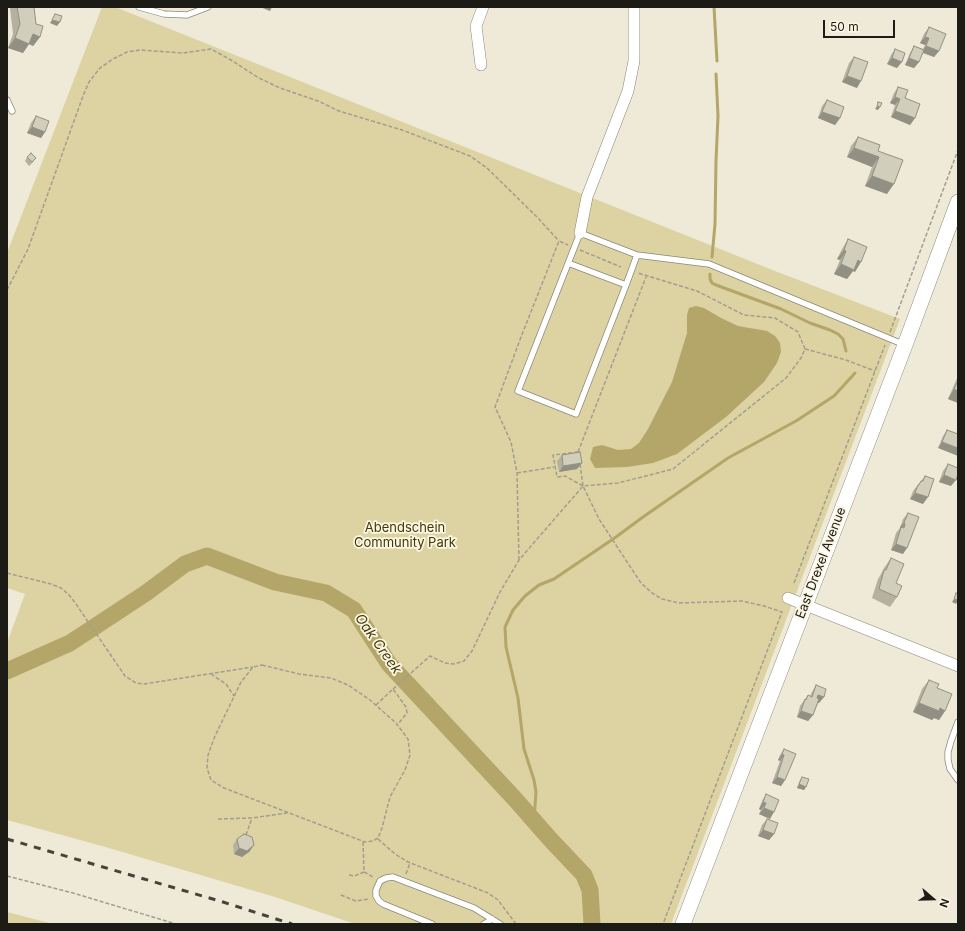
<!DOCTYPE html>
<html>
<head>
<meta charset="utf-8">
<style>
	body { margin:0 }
	#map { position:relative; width:965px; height:931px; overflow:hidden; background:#eeead7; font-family:Inter,sans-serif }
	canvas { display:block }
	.frame { position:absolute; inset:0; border:8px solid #1d1b15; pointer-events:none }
	.north { position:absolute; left:913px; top:879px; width:40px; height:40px; -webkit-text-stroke:3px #fbf7e4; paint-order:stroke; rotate:110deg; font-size:11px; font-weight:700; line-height:16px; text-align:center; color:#1d1b15 }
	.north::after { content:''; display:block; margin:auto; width:14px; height:18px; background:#1d1b15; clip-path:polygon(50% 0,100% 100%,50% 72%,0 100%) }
	.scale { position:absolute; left:823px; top:20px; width:72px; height:18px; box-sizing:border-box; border:2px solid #1d1b15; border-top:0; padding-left:5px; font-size:12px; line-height:14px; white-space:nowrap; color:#1d1b15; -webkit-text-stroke:3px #fbf7e4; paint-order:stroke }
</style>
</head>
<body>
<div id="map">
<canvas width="965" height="931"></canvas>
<div class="frame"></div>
<div class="north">N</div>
<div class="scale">50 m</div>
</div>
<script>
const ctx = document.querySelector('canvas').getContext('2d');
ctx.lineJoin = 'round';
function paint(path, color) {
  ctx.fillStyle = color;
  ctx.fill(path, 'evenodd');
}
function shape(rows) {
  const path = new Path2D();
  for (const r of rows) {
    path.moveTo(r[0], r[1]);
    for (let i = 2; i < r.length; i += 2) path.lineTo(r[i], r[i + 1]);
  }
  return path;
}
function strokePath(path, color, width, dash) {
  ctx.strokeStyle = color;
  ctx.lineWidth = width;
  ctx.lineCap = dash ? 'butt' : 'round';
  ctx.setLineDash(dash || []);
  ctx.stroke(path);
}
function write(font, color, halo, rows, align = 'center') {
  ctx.font = font + ' Inter,sans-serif';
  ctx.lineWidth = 3.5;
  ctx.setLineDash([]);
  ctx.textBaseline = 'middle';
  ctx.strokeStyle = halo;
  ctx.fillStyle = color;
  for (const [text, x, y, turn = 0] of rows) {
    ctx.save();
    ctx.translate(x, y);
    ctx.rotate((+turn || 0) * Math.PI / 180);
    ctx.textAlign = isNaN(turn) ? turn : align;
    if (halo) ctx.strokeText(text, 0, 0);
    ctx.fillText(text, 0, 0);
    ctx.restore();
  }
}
paint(shape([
	[102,7,115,7,775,271,900,319,671,924,355,924,275,897,102,846,7,820,7,643,25,594,7,588,7,253],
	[7,912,53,924,7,924]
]), '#ddd2a1');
paint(shape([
	[696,306,704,308,721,318,738,326,767,331,775,336,780,343,781,352,777,363,764,382,726,417,677,454,653,463,627,467,595,468,590,459,593,447,602,445,618,450,631,449,639,443,648,429,672,382,687,333,687,315,689,308]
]), '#b4a668');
strokePath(shape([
	[714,7,717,61],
	[712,257,715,224,716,161,718,116,716,74],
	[710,274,710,279,712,283,716,285,781,309,810,323,830,330,838,334,843,339,846,351],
	[534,821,536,792,534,780,524,749,518,698,506,647,505,627,513,610,525,596,539,585,554,579,616,537,643,517,728,458,796,421,834,396,855,373]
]), '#b4a668', 3);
strokePath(shape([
	[7,671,70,643,146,593,185,564,207,556,275,582,326,593,354,610,389,664,514,798,550,839,584,875,590,890,592,924]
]), '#b4a668', 17);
const lane = shape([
	[139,7,164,14,187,15,208,7],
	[7,100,12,111],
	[568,263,626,285,576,414,518,391,580,233,637,255,709,264,905,345],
	[626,285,637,255],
	[958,722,951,741,948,752,948,760,950,769,958,780],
	[432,924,383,904,379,901,376,896,376,890,380,881,386,878,393,877,474,908,500,924],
	[484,924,492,919]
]);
const street = shape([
	[481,65,476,26,483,7],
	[580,233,587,197,628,91,634,61,634,7],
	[788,598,958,666]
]);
const secondary = shape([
	[683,924,905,345,958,202]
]);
strokePath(lane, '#8c8877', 7);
strokePath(street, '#8c8877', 12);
strokePath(secondary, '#8c8877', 16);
strokePath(shape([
	[580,250,621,267],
	[7,290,28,249,83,96,89,82,100,68,113,59,127,52,140,50,183,53,211,49,231,60,259,78,280,88,318,101,339,111,402,130,470,156,487,168,537,217,559,241],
	[890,332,958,150],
	[805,349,846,360,875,371],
	[578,452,553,455,557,477,565,476,583,486,618,483,673,469,786,378,801,358,805,349,798,332,775,318,744,315,697,291,638,273],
	[578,452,646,277],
	[580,464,583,486],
	[517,473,554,467],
	[519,560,517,473,511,442,495,407,521,337,559,241,568,245],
	[7,573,51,584,61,588,69,595,76,604,125,676,136,683,144,684,253,667],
	[794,583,885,345],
	[262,665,299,674,331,678,348,685,370,700,396,723,408,739,410,755,405,770,390,797,382,828,378,838,373,841,365,842,224,788,211,780,207,768,208,755,215,736,241,682,253,667,262,665],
	[211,674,226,684,234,696],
	[393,689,430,656,445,663,454,664,464,661,472,651,500,592,519,560,583,486,599,519,631,568,641,583,652,593,662,599,679,603,742,601,764,606,782,612,663,924],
	[376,705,393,689,406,707,407,713,398,724],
	[218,819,252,818,287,813],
	[246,835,252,818],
	[378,839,395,854,408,862,488,893,498,900,516,924],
	[363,842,364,872,373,877],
	[406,874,410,863],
	[349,875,354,876,364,872],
	[7,876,73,893,176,924],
	[341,895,356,901,369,899]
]), '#a19e90', 1.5, [4, 2]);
strokePath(lane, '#fff', 5.5);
strokePath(street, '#fff', 11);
strokePath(secondary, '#fff', 15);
strokePath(shape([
	[7,839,223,902,292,924]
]), '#46433b', 3, [7, 7]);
paint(shape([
	[10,7,34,7,36,24,40,37,33,46,29,44,23,53,8,48,13,34,10,8],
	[929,27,939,51,934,57,922,53,919,62,914,68,905,65,910,53,914,46,923,49,925,45,920,43,924,34],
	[895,49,897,68,887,64,891,55],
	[854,57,857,88,842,82,849,63],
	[898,87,915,118,910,125,891,117,895,105,890,103,894,93],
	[827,100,840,118,835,125,818,118,822,106],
	[36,116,45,132,41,138,27,133,31,123],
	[858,137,878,151,887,194,865,186,872,167,847,157,851,146],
	[27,157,34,161,29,166,25,161],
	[848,239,855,272,853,271,847,279,834,274,840,260,837,259,842,249],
	[958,376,958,403,948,399],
	[947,430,958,434,938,448,943,436],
	[562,455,577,469,559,472,557,461],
	[948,464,951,486,939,482,943,471],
	[925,476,923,504,910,499,913,491],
	[908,513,903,554,891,550,896,533,900,528,903,519],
	[891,558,896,583,897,597,890,607,872,598,878,579,881,574,884,568],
	[929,680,937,688,945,711,939,720,934,718,932,720,913,712,922,689],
	[816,685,824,697,819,703,818,703,813,715,808,721,797,717,800,706,808,695,810,696,812,692],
	[784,749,785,780,781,786,772,783,780,761,778,760,780,755],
	[802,777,806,787,804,790,797,788,800,780],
	[766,794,770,819,759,814,761,810,759,809,762,801],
	[767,819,774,834,769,840,758,836,762,825],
	[237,839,254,845,249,852,242,857,234,854,233,845]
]), '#b4b1a1');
paint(shape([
	[260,7,272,7,270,11],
	[52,20,60,22,57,26,50,23],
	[33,34,40,37,33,46,29,44,23,53,8,48,15,38],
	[925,37,929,38,925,45,920,43],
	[926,46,939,51,934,57,922,52],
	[892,58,902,62,897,68,887,64],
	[909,58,919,62,914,68,905,65],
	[847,76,861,81,857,88,842,82],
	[895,97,900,99,895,105,890,103],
	[877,106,880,107,878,110,875,109],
	[895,111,915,118,910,125,891,117],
	[822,112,840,118,835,125,818,118],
	[32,127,45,132,41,138,27,133],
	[854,148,879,157,872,167,847,157],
	[872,176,894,184,887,194,865,186],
	[844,250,846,251,840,260,837,259],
	[858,260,861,262,855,272,853,271,847,279,834,274,841,264],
	[954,389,958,391,958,403,948,399],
	[942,442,958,448,958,456,938,448],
	[582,463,577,469,559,472,563,466],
	[944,475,956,480,951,486,939,482],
	[915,493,928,497,923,504,910,499],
	[904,523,905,524,901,530,900,527],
	[896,544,907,548,903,554,891,550],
	[954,599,958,600,956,604,952,602],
	[818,695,824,697,819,703,813,701],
	[919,703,940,708,945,711,939,720,934,718,932,720,913,712],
	[801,711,813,715,808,721,797,717],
	[782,754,784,755,780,761,778,760],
	[777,777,785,780,781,786,772,783],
	[799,784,806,787,804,790,797,788],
	[763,802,766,803,761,810,759,809],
	[764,808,774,812,770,819,759,814],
	[763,830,774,834,769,840,758,836],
	[254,845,249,852,242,857,234,854,239,848]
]), '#929083');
const building = shape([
	[17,7,34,7,36,24,43,26,40,37,33,34,29,44,15,38,20,24,17,7],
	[55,14,62,16,60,22,52,20,55,14],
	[929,27,946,34,939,51,926,46,929,38,925,37,929,27],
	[914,46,924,50,919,62,909,58,914,46],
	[895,49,905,53,902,62,892,58,895,49],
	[854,57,868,62,861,81,847,76,854,57],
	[898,87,908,90,905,98,920,104,915,118,895,111,900,99,895,97,898,87],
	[827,100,844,107,840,118,822,112,827,100],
	[878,102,882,103,880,107,877,106,878,102],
	[36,116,49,121,45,132,32,127,36,116],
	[858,137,880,145,878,151,903,160,894,184,872,176,879,157,854,148,858,137],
	[31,153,36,158,32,162,27,157,31,153],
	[848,239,867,247,861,262,858,260,854,270,841,264,846,251,844,250,848,239],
	[958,381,958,391,954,389,958,381],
	[947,430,958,434,958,448,942,442,947,430],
	[580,452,582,463,563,466,562,455,580,452],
	[948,464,958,468,958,474,956,480,944,475,948,464],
	[925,476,934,479,928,497,915,493,918,485,919,485,921,481,923,481,925,476],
	[908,513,919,517,907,548,896,544,901,527,904,528,905,524,904,523,908,513],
	[891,558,904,564,896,583,902,586,897,597,879,589,884,570,886,570,891,558],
	[956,593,958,594,958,600,954,599,956,593],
	[929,680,939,684,937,688,952,694,945,711,940,708,939,711,919,703,929,680],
	[816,685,826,689,824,697,818,695,817,698,819,699,813,715,801,711,805,699,806,700,808,695,812,697,816,685],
	[784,749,796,754,785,780,777,777,784,755,782,754,784,749],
	[802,777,809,779,806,787,799,784,802,777],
	[766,794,779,800,774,812,764,808,766,803,763,802,766,794],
	[767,819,778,823,774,834,763,830,767,819],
	[244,834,252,837,254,845,247,851,239,848,237,839,244,834]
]);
paint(building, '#d1cebb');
strokePath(building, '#929083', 1);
write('13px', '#433804', '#fbf7e4', [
	["Abendschein",405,528],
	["Community Park",405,543]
]);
write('13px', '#1d1b15', '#fbf7e4', [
	["East Drexel Avenue",821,563,-69]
]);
write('italic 14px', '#473d0a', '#fbf7e4', [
	["Oak Creek",378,644,55]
]);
</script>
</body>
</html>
